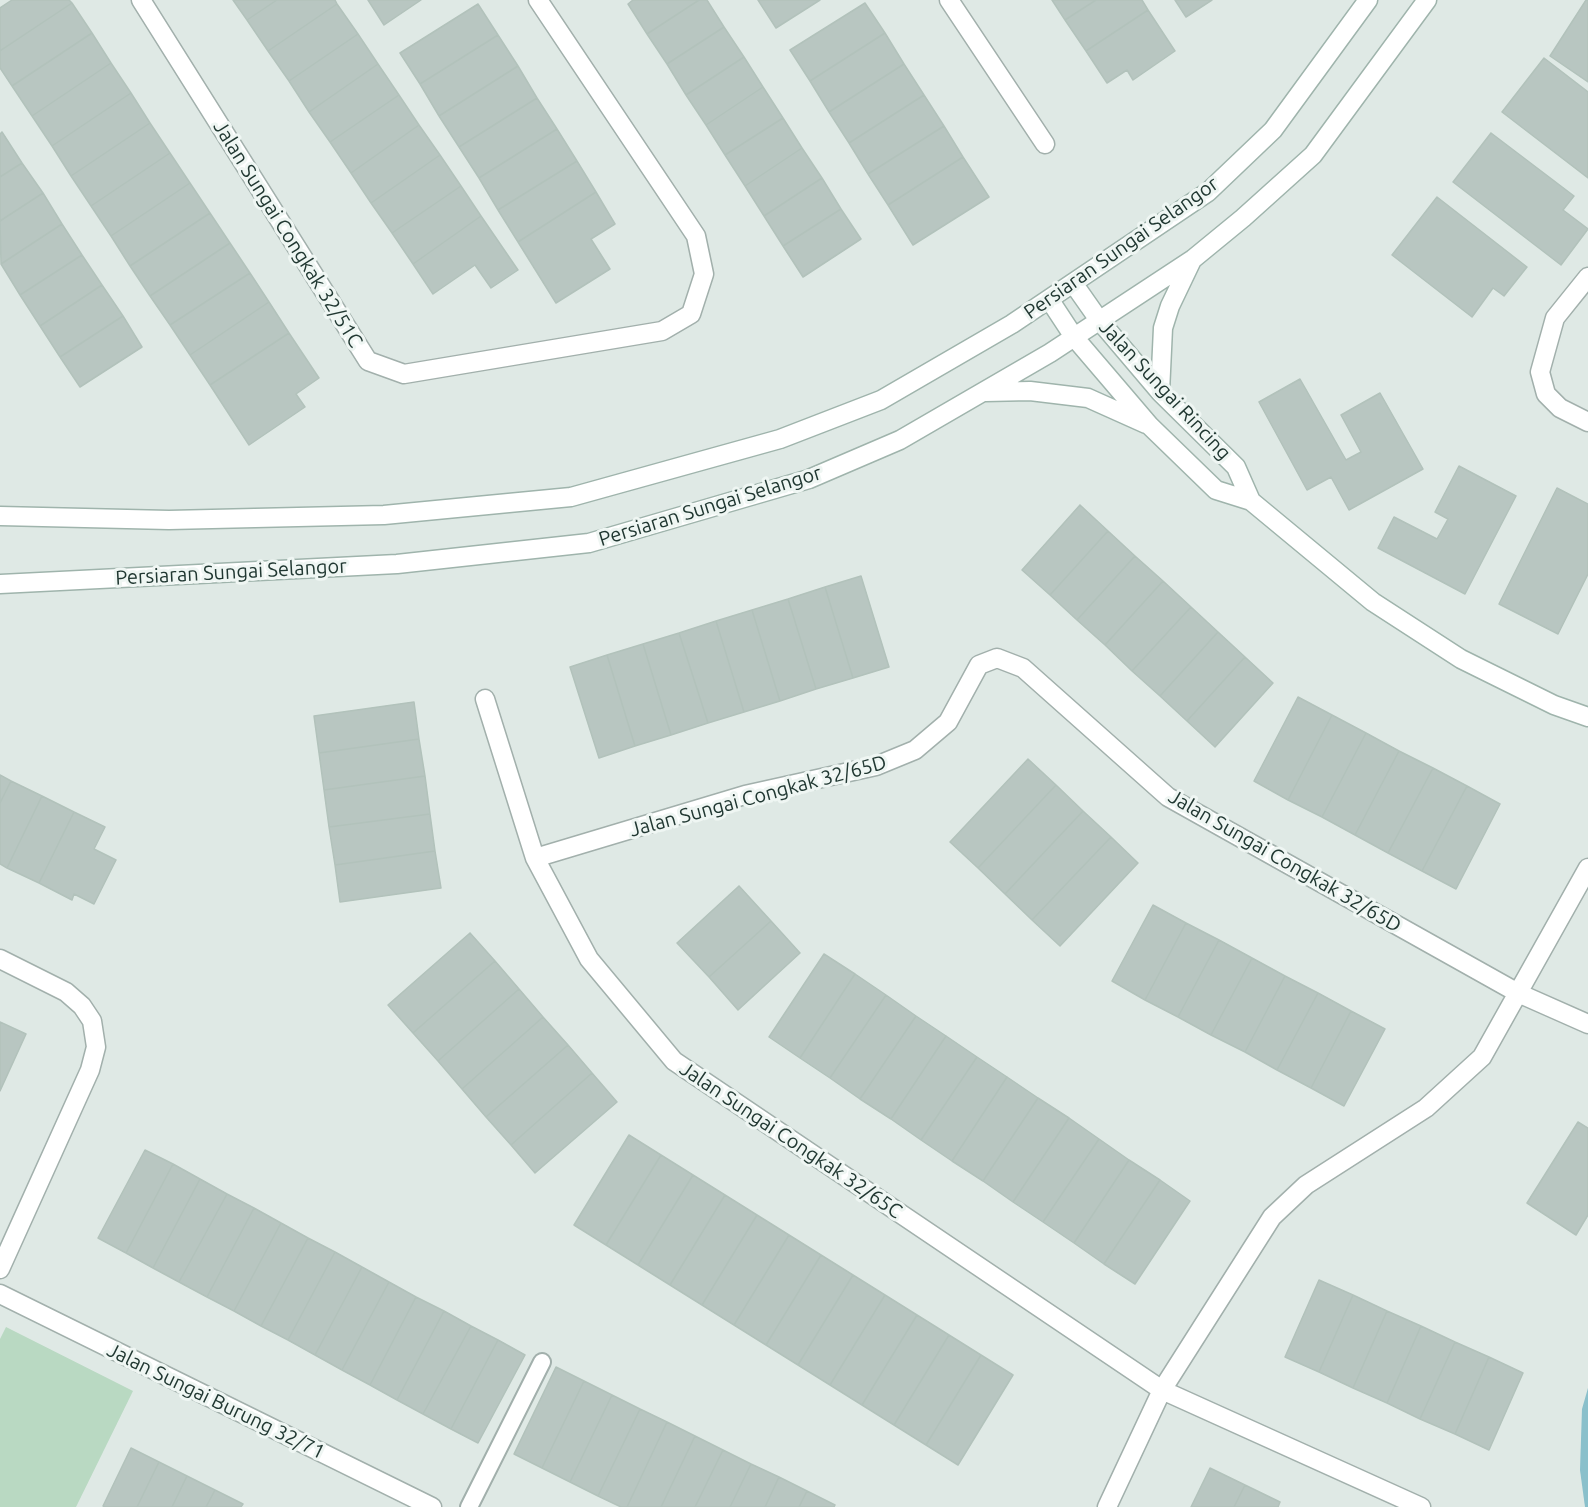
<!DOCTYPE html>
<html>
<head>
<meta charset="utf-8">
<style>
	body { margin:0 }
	canvas { display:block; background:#dfe9e5 }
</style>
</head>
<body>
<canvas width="1588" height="1507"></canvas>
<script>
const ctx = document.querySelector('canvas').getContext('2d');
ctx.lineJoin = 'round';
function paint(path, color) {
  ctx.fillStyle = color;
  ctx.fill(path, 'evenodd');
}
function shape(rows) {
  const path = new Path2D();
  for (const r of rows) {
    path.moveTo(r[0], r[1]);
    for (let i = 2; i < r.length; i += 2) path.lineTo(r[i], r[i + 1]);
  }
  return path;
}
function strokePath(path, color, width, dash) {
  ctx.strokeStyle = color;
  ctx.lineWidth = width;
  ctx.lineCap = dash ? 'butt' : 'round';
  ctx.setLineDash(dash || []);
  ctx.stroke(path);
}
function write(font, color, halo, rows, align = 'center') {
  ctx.font = font + ' Ubuntu,sans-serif';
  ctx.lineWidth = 6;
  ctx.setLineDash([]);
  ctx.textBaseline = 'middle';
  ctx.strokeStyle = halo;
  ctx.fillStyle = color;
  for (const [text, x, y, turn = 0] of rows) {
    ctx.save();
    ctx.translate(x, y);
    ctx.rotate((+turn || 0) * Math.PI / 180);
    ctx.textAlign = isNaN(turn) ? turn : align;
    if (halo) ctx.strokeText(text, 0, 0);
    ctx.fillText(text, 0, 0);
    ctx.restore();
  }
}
paint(shape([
	[6,1327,133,1391,76,1507,0,1507,0,1339]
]), '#b9d9c2');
paint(shape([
	[1588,1388,1588,1507,1585,1507,1580,1470,1582,1409]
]), '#8ac0cb');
const building = shape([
	[12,0,69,0,72,3,0,51,0,8,12,0],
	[233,0,277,0,247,20,233,0],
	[277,0,335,0,337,4,268,51,247,20,277,0],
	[368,0,421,0,384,25,368,0],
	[633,0,699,0,647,34,628,4,633,0],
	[699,0,707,0,724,27,667,64,647,34,699,0],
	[758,0,820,0,776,28,758,0],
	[1052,0,1096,0,1065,20,1052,0],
	[1096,0,1142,0,1148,10,1086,51,1065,20,1096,0],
	[1175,0,1212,0,1186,17,1175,0],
	[1586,0,1588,0,1588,82,1550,56,1586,0],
	[72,3,92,33,12,86,0,68,0,51,72,3],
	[865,3,885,33,810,81,790,50,865,3],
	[337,4,358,34,289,81,268,51,337,4],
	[478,4,498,35,420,84,400,53,478,4],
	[1148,10,1175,51,1133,80,1127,70,1107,83,1086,51,1148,10],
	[724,27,744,57,686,95,667,64,724,27],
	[92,33,111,63,32,116,12,86,92,33],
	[885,33,904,64,829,112,810,81,885,33],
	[358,34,378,64,309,112,289,81,358,34],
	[498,35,518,66,439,116,420,84,498,35],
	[744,57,763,87,706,125,686,95,744,57],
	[1544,58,1588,92,1588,178,1502,112,1544,58],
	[111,63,131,93,52,146,32,116,111,63],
	[378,64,399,95,330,142,309,112,378,64],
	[904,64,924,95,849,143,829,112,904,64],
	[518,66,537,98,459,147,439,116,518,66],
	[763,87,783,118,725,155,706,125,763,87],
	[131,93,150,123,71,176,52,146,131,93],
	[399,95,419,125,351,173,330,142,399,95],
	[924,95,944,126,868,174,849,143,924,95],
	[537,98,557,129,479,178,459,147,537,98],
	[783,118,802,148,745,186,725,155,783,118],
	[150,123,170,153,91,206,71,176,150,123],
	[419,125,440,155,371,203,351,173,419,125],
	[944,126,963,157,888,205,868,174,944,126],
	[557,129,577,161,498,210,479,178,557,129],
	[2,132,22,163,0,177,0,134,2,132],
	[1491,133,1574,196,1563,210,1588,229,1561,265,1453,182,1491,133],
	[802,148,822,178,764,216,745,186,802,148],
	[170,153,190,183,111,236,91,206,170,153],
	[440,155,461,186,392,233,371,203,440,155],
	[963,157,989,197,913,245,888,205,963,157],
	[577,161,596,192,518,242,498,210,577,161],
	[22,163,43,193,0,221,0,177,22,163],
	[822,178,841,209,783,246,764,216,822,178],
	[190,183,210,213,130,266,111,236,190,183],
	[461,186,481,216,413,264,392,233,461,186],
	[596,192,615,224,591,239,610,269,556,303,518,242,596,192],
	[43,193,62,224,1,264,0,221,43,193],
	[1437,197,1527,267,1504,296,1493,288,1472,317,1392,255,1437,197],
	[841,209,861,239,803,277,783,246,841,209],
	[210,213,230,243,150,296,130,266,210,213],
	[481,216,518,270,491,288,475,265,433,294,413,264,481,216],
	[62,224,82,255,20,295,1,264,62,224],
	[230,243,250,273,170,325,150,296,230,243],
	[82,255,102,285,40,326,20,295,82,255],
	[250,273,269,302,190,355,170,325,250,273],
	[102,285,123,316,60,357,40,326,102,285],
	[269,302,289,333,210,385,190,355,269,302],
	[123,316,142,347,80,387,60,357,123,316],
	[289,333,319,378,296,394,305,407,249,445,210,385,289,333],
	[1300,379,1346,460,1361,452,1341,415,1380,393,1423,469,1349,510,1331,477,1307,490,1259,402,1300,379],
	[1459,466,1516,496,1465,594,1378,548,1394,517,1437,539,1448,519,1435,512,1459,466],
	[1557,488,1588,504,1588,574,1558,634,1499,604,1557,488],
	[1080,505,1108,531,1050,595,1022,570,1080,505],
	[1108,531,1135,556,1077,620,1050,595,1108,531],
	[1135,556,1163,581,1105,645,1077,620,1135,556],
	[861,576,889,667,853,678,825,587,861,576],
	[1163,581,1191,607,1132,671,1105,645,1163,581],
	[825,587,853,678,816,689,788,599,825,587],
	[788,599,816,689,780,701,752,610,788,599],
	[1191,607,1218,632,1160,696,1132,671,1191,607],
	[752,610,780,701,744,712,716,621,752,610],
	[716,621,744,712,708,723,679,633,716,621],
	[1218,632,1245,657,1187,721,1160,696,1218,632],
	[679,633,708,723,671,735,643,644,679,633],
	[643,644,671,735,635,746,607,655,643,644],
	[607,655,635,746,599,758,570,667,607,655],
	[1245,657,1273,683,1215,747,1187,721,1245,657],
	[1298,697,1332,715,1288,800,1254,781,1298,697],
	[414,702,419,739,319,753,314,716,414,702],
	[1332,715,1366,733,1322,817,1288,800,1332,715],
	[1366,733,1399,751,1355,835,1322,817,1366,733],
	[419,739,425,776,324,790,319,753,419,739],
	[1399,751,1433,768,1388,853,1355,835,1399,751],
	[1028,759,1056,785,978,868,950,842,1028,759],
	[1433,768,1467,786,1422,871,1388,853,1433,768],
	[0,775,11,781,0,803,0,775],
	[425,776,430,814,329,827,324,790,425,776],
	[11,781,42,796,7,868,0,864,0,803,11,781],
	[1056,785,1083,811,1005,894,978,868,1056,785],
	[1467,786,1500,804,1456,889,1422,871,1467,786],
	[42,796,74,812,39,883,7,868,42,796],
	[1083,811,1111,837,1032,920,1005,894,1083,811],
	[74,812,105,827,94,849,116,860,94,904,74,894,72,900,39,883,74,812],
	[430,814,435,851,335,865,329,827,430,814],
	[1111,837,1138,863,1060,946,1032,920,1111,837],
	[435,851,441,888,340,902,335,865,435,851],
	[739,886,771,921,709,977,677,943,739,886],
	[1153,905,1186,923,1145,1000,1112,981,1153,905],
	[771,921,800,953,738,1010,709,977,771,921],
	[1186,923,1219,940,1178,1017,1145,1000,1186,923],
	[470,933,495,961,413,1033,388,1005,470,933],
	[1219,940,1252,958,1211,1035,1178,1017,1219,940],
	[824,954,855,974,800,1058,769,1037,824,954],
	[1252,958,1285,976,1245,1052,1211,1035,1252,958],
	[495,961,519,989,438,1061,413,1033,495,961],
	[855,974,886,995,830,1078,800,1058,855,974],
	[1285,976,1318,993,1277,1070,1245,1052,1285,976],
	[519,989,543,1017,462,1089,438,1061,519,989],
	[1318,993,1351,1011,1311,1088,1277,1070,1318,993],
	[886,995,916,1016,860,1099,830,1078,886,995],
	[1351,1011,1385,1029,1344,1106,1311,1088,1351,1011],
	[916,1016,946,1036,891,1119,860,1099,916,1016],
	[543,1017,568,1045,486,1117,462,1089,543,1017],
	[0,1022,26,1034,0,1091,0,1022],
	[946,1036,977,1057,921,1140,891,1119,946,1036],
	[568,1045,592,1073,511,1145,486,1117,568,1045],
	[977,1057,1007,1077,952,1161,921,1140,977,1057],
	[592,1073,617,1102,535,1173,511,1145,592,1073],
	[1007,1077,1038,1098,983,1181,952,1161,1007,1077],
	[1038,1098,1069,1118,1013,1202,983,1181,1038,1098],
	[1069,1118,1099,1139,1043,1222,1013,1202,1069,1118],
	[1578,1122,1588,1128,1588,1215,1576,1235,1527,1203,1578,1122],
	[629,1135,661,1155,606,1245,574,1225,629,1135],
	[1099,1139,1129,1160,1074,1243,1043,1222,1099,1139],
	[145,1150,173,1164,126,1253,98,1238,145,1150],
	[661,1155,693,1175,638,1265,606,1245,661,1155],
	[1129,1160,1160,1180,1104,1264,1074,1243,1129,1160],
	[173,1164,200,1179,153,1268,126,1253,173,1164],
	[693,1175,725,1195,670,1285,638,1265,693,1175],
	[200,1179,227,1194,179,1282,153,1268,200,1179],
	[1160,1180,1190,1201,1135,1284,1104,1264,1160,1180],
	[227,1194,254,1208,207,1297,179,1282,227,1194],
	[725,1195,757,1215,702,1305,670,1285,725,1195],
	[254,1208,281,1223,234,1311,207,1297,254,1208],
	[757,1215,789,1235,734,1325,702,1305,757,1215],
	[281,1223,308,1238,261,1326,234,1311,281,1223],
	[789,1235,821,1255,766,1345,734,1325,789,1235],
	[308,1238,335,1252,288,1340,261,1326,308,1238],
	[335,1252,362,1267,315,1355,288,1340,335,1252],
	[821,1255,853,1275,798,1365,766,1345,821,1255],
	[362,1267,389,1282,342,1370,315,1355,362,1267],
	[853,1275,885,1295,830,1385,798,1365,853,1275],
	[1319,1280,1353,1295,1319,1372,1285,1357,1319,1280],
	[389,1282,416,1297,370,1385,342,1370,389,1282],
	[885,1295,917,1315,862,1405,830,1385,885,1295],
	[1353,1295,1387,1311,1353,1388,1319,1372,1353,1295],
	[416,1297,444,1311,397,1400,370,1385,416,1297],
	[444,1311,471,1326,423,1414,397,1400,444,1311],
	[1387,1311,1421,1326,1387,1403,1353,1388,1387,1311],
	[917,1315,949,1335,894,1425,862,1405,917,1315],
	[471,1326,498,1340,451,1429,423,1414,471,1326],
	[1421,1326,1455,1342,1420,1419,1387,1403,1421,1326],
	[949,1335,981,1355,926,1445,894,1425,949,1335],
	[498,1340,525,1355,478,1443,451,1429,498,1340],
	[1455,1342,1489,1357,1455,1434,1420,1419,1455,1342],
	[981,1355,1013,1375,958,1465,926,1445,981,1355],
	[1489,1357,1523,1373,1489,1450,1455,1434,1489,1357],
	[556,1367,584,1381,542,1468,514,1454,556,1367],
	[584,1381,612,1395,570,1482,542,1468,584,1381],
	[612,1395,640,1409,598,1496,570,1482,612,1395],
	[640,1409,667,1422,627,1507,621,1507,598,1496,640,1409],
	[667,1422,695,1436,661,1507,627,1507,667,1422],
	[695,1436,723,1450,695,1507,661,1507,695,1436],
	[131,1448,159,1462,137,1507,105,1507,103,1506,131,1448],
	[723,1450,751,1464,730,1507,695,1507,723,1450],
	[159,1462,187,1476,172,1507,137,1507,159,1462],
	[751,1464,779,1477,765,1507,730,1507,751,1464],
	[1210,1468,1245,1485,1234,1507,1191,1507,1210,1468],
	[187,1476,215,1490,206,1507,172,1507,187,1476],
	[779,1477,807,1491,799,1507,765,1507,779,1477],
	[1245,1485,1280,1502,1278,1507,1234,1507,1245,1485],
	[215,1490,243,1504,241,1507,206,1507,215,1490],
	[807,1491,835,1505,834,1507,799,1507,807,1491]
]);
paint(building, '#b8c6c1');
strokePath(building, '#b2c2bb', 1.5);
const lane = shape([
	[469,1507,542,1362]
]);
const street = shape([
	[141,0,368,361,404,374,662,331,691,314,704,274,696,236,538,0],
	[949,0,1045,144],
	[1588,277,1555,318,1540,372,1546,394,1560,408,1588,422],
	[485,699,535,858,589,959,674,1061,1162,1390,1421,1507],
	[535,858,745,795,876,766,915,750,948,722,979,665,997,658,1023,668,1168,797,1518,993,1588,1024],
	[0,959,66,992,82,1006,92,1021,96,1047,90,1070,0,1269],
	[0,1294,432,1507],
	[1107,1507,1162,1390,1272,1217,1306,1185,1426,1108,1482,1057,1588,868]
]);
const secondary = shape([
	[1073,283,1099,320,1160,392,1236,467,1251,501],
	[1049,299,1074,337,1150,426,1216,490,1251,501,1373,602,1461,659,1554,705,1588,717],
	[985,392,1030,391,1088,398,1146,424],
	[1160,392,1163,328,1170,306,1192,260],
	[0,516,169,520,384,515,571,497,780,439,881,400,1012,324,1208,192,1273,130,1368,0],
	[0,584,397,564,589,543,809,479,900,440,1050,353,1193,259,1243,218,1313,155,1427,0]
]);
strokePath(lane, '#a2b0ac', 20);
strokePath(street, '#a2b0ac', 21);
strokePath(secondary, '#9fb4ac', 21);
strokePath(lane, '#fff', 16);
strokePath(street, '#fff', 18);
strokePath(secondary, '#fff', 18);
write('20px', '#213832', '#eff6f3', [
	["Jalan Sungai Congkak 32/51C",288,234,58],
	["Persiaran Sungai Selangor",1121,248,-35],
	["Jalan Sungai Rincing",1165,390,47],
	["Persiaran Sungai Selangor",710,506,-17],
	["Persiaran Sungai Selangor",231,572,-3],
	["Jalan Sungai Congkak 32/65D",758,796,-15],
	["Jalan Sungai Congkak 32/65D",1285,861,30],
	["Jalan Sungai Congkak 32/65C",791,1140,34],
	["Jalan Sungai Burung 32/71",216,1401,26]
]);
</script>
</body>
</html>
